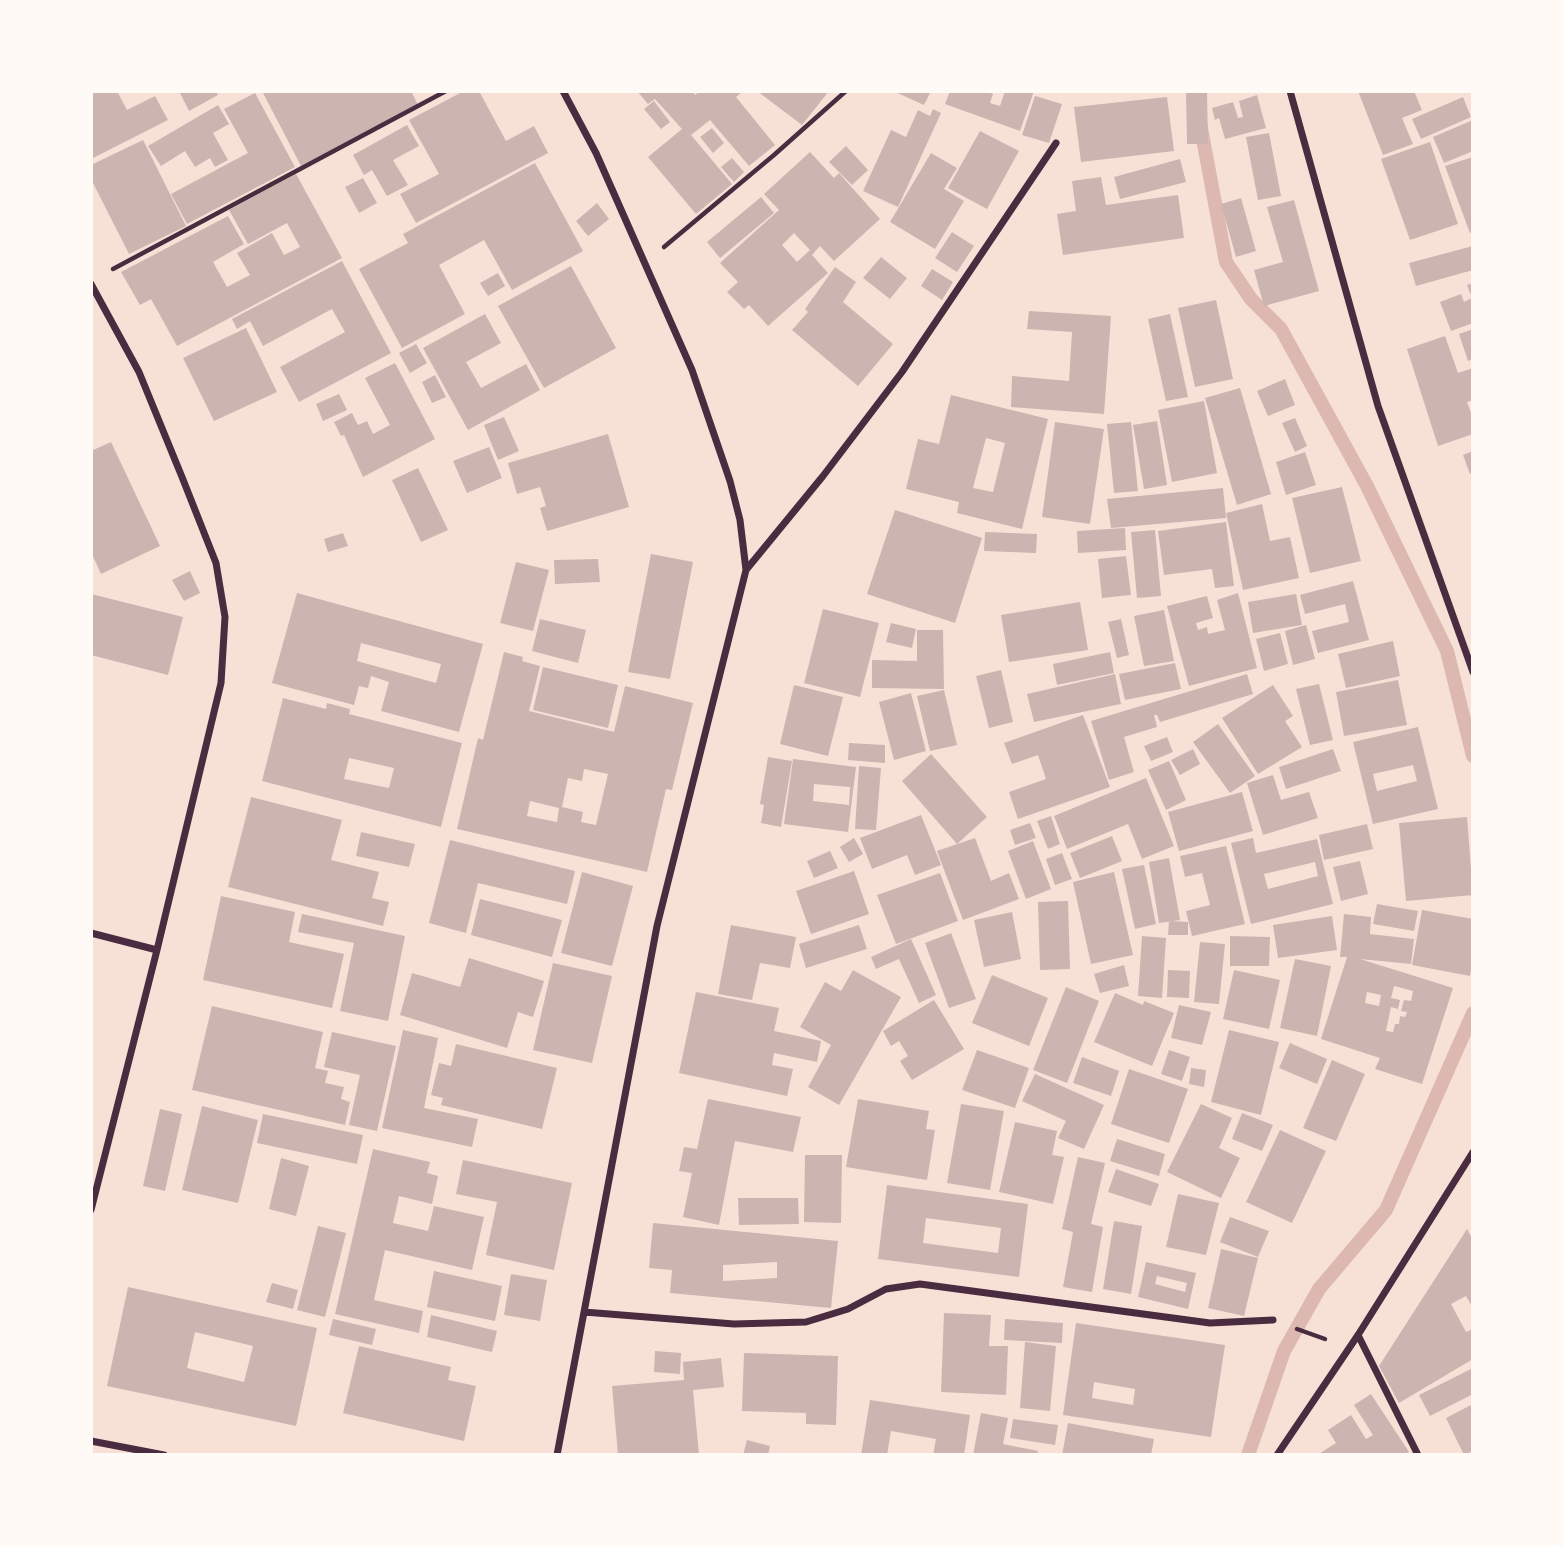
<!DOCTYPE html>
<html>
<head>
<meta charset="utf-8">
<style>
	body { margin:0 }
	#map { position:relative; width:1564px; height:1546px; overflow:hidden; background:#f7e1d7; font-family:"Alegreya Sans",sans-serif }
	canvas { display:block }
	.frame { position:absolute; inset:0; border:93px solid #fffaf5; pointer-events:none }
</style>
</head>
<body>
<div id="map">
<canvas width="1564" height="1546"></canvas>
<div class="frame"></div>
</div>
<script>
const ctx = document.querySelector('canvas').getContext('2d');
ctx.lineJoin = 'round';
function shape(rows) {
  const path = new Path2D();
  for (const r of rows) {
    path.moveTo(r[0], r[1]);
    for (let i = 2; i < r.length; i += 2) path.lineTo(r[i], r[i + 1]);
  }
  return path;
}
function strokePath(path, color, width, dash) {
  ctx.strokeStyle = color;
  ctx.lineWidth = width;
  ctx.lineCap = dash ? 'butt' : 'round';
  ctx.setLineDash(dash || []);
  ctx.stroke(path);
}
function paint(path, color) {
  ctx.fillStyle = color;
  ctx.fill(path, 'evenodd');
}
strokePath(shape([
	[1194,91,1226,262,1251,299,1281,329,1367,486,1447,651,1473,756],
	[1248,1455,1284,1351,1319,1289,1386,1210,1473,1013]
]), '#dcb8b0', 14);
paint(shape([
	[91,91,117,91,127,110,155,96,168,120,91,159],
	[179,91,216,91,218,95,189,111],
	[262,91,411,91,418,105,301,166],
	[464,91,479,91,506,141,534,126,548,153,416,223,400,194,439,174,409,120],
	[637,91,692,91,695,95,700,91,743,91,736,97,775,145,749,166,710,120,691,135,732,184,696,214,648,157,682,129,655,99,648,104],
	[757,91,829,91,802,125],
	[893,91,931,91,924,105],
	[950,91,985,91,993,94,990,103,1000,106,1005,91,1034,91,1020,131,945,104],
	[1186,91,1207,91,1208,144,1187,144],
	[1358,91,1414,91,1422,110,1402,118,1413,144,1383,155],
	[255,93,295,167,187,224,171,194,248,153,224,109],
	[1257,95,1266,128,1225,139,1219,118,1215,120,1212,108,1233,102,1238,118,1243,117,1239,101],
	[1035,96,1062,104,1049,143,1022,135],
	[1167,97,1174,151,1081,162,1074,107],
	[1463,97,1471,117,1421,139,1412,119],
	[654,101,670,122,661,129,644,109],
	[218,105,229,124,213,133,228,160,215,167,210,158,195,167,185,151,161,166,148,146],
	[933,109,941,113,898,207,863,191,891,130,906,137,918,110,930,116],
	[1473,120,1473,151,1444,163,1433,137],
	[407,125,419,146,393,160,408,185,387,196,372,170,364,175,353,155],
	[712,128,724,143,713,153,700,137],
	[980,131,1019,151,987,209,948,188],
	[1269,133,1281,196,1258,200,1246,137],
	[143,140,186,226,129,254,91,179,91,165],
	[1430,142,1458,224,1410,240,1381,159],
	[846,146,868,170,852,185,829,162],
	[810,152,834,178,839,173,880,219,834,261,820,246,812,255,828,273,768,326,749,305,744,309,727,292,738,282,720,263,779,210,764,194],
	[794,233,810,250,797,262,782,245],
	[931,153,957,168,944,189,964,201,935,249,890,222],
	[1473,157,1473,232,1470,233,1445,166],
	[732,158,744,172,734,182,721,167],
	[1180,159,1186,182,1120,199,1114,177],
	[535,163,583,251,512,290,484,240,439,265,465,314,402,348,359,269,408,243,403,234],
	[296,174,342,258,177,346,151,299,140,305,121,272,228,216,244,244,213,262,227,287,250,275,237,253,272,233,284,255,300,247,287,223,248,244,229,210],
	[1101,177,1106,205,1178,195,1184,238,1063,255,1057,214,1076,211,1072,181],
	[363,178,377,203,359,213,345,187],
	[761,197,774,213,720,258,707,242],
	[1241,198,1256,251,1236,257,1221,204],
	[1294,200,1319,291,1264,306,1254,270,1283,262,1267,207],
	[597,203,609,219,588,236,576,221],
	[952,232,974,246,957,272,935,258],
	[1473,246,1473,270,1416,286,1409,263],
	[881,257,907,278,890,299,863,278],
	[342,261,391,353,299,402,280,367,345,332,332,309,263,346,250,321,237,329,232,319],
	[571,266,616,348,544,388,498,306],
	[835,267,856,282,843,302,893,344,858,386,792,330,808,312,805,309],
	[932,269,953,282,942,300,921,286],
	[498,273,505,286,488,296,480,283],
	[1473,283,1473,323,1451,331,1440,302,1461,294,1464,302,1472,298,1467,285],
	[1216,300,1233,379,1195,387,1178,308],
	[1029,311,1111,316,1104,414,1011,407,1012,376,1069,381,1072,332,1027,329],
	[485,314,501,343,466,362,481,388,526,364,540,390,468,430,423,348],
	[1170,314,1188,397,1166,401,1148,319],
	[246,328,277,392,214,421,183,358],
	[1473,329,1473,359,1468,361,1459,334],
	[1445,336,1458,373,1473,368,1473,400,1467,402,1473,419,1473,434,1438,446,1407,349],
	[416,344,427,363,410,373,399,353],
	[395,363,435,439,363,477,344,435,341,436,334,422,352,413,358,425,367,421,373,434,390,425,365,378],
	[435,375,446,397,432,403,422,382],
	[1285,379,1295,405,1268,416,1257,391],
	[1240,388,1271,494,1237,505,1205,398],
	[339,394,347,410,323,421,316,404],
	[951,395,1048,419,1022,529,957,513,959,502,906,489,918,439,939,444],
	[986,438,1005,443,993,492,973,488],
	[1204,401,1217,473,1172,482,1158,410],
	[504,417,519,451,498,460,484,425],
	[1295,418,1307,446,1295,452,1282,423],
	[1157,421,1167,485,1144,489,1133,425],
	[1055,422,1104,429,1090,524,1042,517],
	[1131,422,1138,491,1114,493,1107,424],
	[608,434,629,507,547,531,540,508,546,506,540,487,517,494,508,463],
	[111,442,160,546,101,574,91,552,91,451],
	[489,447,502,478,467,493,453,461],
	[1473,451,1473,473,1470,474,1463,455],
	[1305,452,1316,485,1286,495,1276,462],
	[418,468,448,530,421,542,392,480],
	[1342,487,1361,561,1310,573,1292,498],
	[1223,488,1226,518,1111,528,1107,499],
	[1262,504,1270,541,1290,537,1299,578,1243,590,1226,513],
	[895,510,982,538,955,623,867,594],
	[1226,522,1234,586,1215,588,1212,569,1164,575,1158,531],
	[1125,528,1126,550,1078,553,1077,531],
	[1155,530,1161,596,1137,598,1131,532],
	[985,532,1037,534,1036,553,984,551],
	[343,533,348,546,328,552,324,539],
	[651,554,693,562,670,679,628,672],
	[1126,556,1131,595,1102,598,1098,559],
	[598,559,600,582,555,584,554,560],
	[516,562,549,570,533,631,500,623],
	[190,571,200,593,184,601,172,580],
	[1353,581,1369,640,1318,653,1312,631,1349,622,1345,604,1305,614,1300,595],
	[297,593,483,644,459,732,381,711,389,682,371,676,368,688,359,686,354,705,272,683],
	[361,643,441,664,436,683,357,661],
	[1238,593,1257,668,1189,686,1167,606,1207,596,1213,618,1196,623,1198,630,1207,627,1208,634,1225,630,1217,600],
	[91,594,183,617,168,675,91,655],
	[1296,594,1302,625,1253,633,1248,602],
	[1080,602,1088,650,1009,662,1001,615],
	[823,609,879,623,860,697,804,683],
	[1164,610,1174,661,1144,666,1134,616],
	[540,619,586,630,578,663,532,651],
	[1121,619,1129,655,1117,658,1108,622],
	[891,623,916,629,912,648,886,642],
	[1306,625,1315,659,1293,665,1285,631],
	[917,630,943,630,944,689,872,688,872,660,917,661],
	[1280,633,1288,664,1264,671,1256,639],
	[1393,641,1400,676,1346,688,1338,654],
	[504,652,523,657,522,661,540,666,529,711,614,732,625,686,693,703,672,790,666,789,647,872,457,829,478,738,483,740],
	[584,769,608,774,596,825,581,822,583,812,562,807,568,778,582,781],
	[530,801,559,808,557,822,527,816],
	[1110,652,1114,673,1057,685,1053,664],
	[1175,663,1181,689,1125,700,1119,674],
	[543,667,618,685,608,728,533,710],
	[1001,670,1013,722,989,728,976,676],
	[1115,674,1121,704,1034,722,1027,694],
	[1247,674,1253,694,1160,722,1157,715,1154,715,1157,727,1124,737,1134,772,1109,780,1091,721],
	[1398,680,1407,725,1344,736,1336,692],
	[1319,684,1333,740,1310,745,1296,689],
	[794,685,843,697,828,756,780,744],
	[1273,685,1293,716,1285,721,1302,747,1258,774,1222,718],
	[944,690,957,745,930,751,917,696],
	[911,693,926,751,894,760,879,702],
	[283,698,326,709,327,703,350,709,349,714,462,743,441,827,262,781],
	[349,758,394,768,389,788,344,779],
	[1083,715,1110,787,1018,819,1009,792,1046,779,1038,755,1012,764,1004,743],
	[1218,724,1255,776,1230,793,1193,742],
	[1418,727,1438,809,1373,824,1353,742],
	[1413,765,1417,781,1377,791,1373,774],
	[1167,737,1173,752,1151,761,1144,746],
	[849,743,885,745,885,763,848,760],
	[1193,749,1200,764,1180,775,1171,760],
	[1333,749,1341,771,1286,789,1279,767],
	[931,754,987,817,957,844,902,781],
	[768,757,792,761,781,827,761,823,764,805,760,804],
	[793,759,856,767,848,832,784,824],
	[814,784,850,787,849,805,813,801],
	[1169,761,1186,800,1166,810,1148,770],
	[859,766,881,768,876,830,855,829],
	[1273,775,1281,800,1309,792,1318,818,1263,835,1247,783],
	[1146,778,1174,846,1142,859,1128,824,1067,849,1054,816],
	[1242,792,1253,831,1179,851,1168,812],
	[251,797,342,820,331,860,379,872,372,898,389,902,383,926,228,887],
	[921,815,941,865,915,875,907,855,872,869,860,838],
	[1051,816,1060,844,1048,849,1037,821],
	[1467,817,1473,895,1406,901,1399,823],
	[1030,823,1036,838,1015,845,1010,830],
	[1367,824,1373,849,1324,860,1319,835],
	[361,832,415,844,409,867,356,856],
	[1112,836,1122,861,1080,878,1070,853],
	[854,838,863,854,849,862,840,847],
	[975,838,991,881,1009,873,1019,899,963,920,937,851],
	[1253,838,1256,853,1317,839,1333,904,1251,924,1231,843],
	[1315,862,1318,876,1268,889,1264,874],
	[450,840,575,871,567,904,478,883,466,933,429,923],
	[1033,841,1051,889,1026,899,1008,851],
	[1226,846,1245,924,1192,936,1186,911,1210,905,1202,873,1185,877,1180,856],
	[830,851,838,868,814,878,807,861],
	[1062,853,1072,879,1055,885,1046,859],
	[1169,858,1180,920,1159,923,1149,862],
	[1360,861,1368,894,1341,901,1333,867],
	[1144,865,1156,924,1135,929,1122,869],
	[854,871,869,914,811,934,796,891],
	[582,872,633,886,612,966,561,953],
	[1114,872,1133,955,1091,964,1073,882],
	[940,873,958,921,896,944,877,895],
	[221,896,295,912,289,942,344,954,332,1008,203,980],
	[480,899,562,920,552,957,471,935],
	[1068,901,1070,969,1040,970,1038,902],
	[1377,904,1418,911,1414,931,1373,924],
	[1422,910,1473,919,1473,957,1470,976,1412,965],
	[1012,912,1021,959,984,967,974,920],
	[302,914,405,936,388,1021,340,1011,354,943,298,932],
	[1344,914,1371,917,1370,934,1414,939,1411,964,1360,959,1453,988,1422,1084,1375,1069,1380,1058,1321,1039,1347,957,1340,957],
	[1394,986,1413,991,1411,1001,1404,1000,1401,1011,1407,1012,1405,1017,1400,1016,1399,1024,1395,1024,1393,1032,1386,1031,1391,1007,1398,1009,1400,1000,1391,998],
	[1367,992,1381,995,1379,1006,1365,1003],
	[1332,916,1337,950,1278,958,1273,925],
	[1169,921,1188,922,1188,935,1168,935],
	[731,925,796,937,790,968,760,963,752,1000,718,994],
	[859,925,867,949,806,968,799,944],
	[951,933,976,999,949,1008,925,943],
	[1142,936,1166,938,1162,998,1138,996],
	[1230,936,1270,937,1269,966,1230,966],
	[911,939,936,995,919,1003,899,959,876,969,871,957],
	[1200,942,1225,944,1219,1004,1194,1002],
	[469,958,544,981,533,1017,518,1012,507,1048,400,1015,412,973,460,987],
	[1295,959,1331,966,1317,1036,1280,1028],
	[553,963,612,976,592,1063,533,1050],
	[1124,965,1129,986,1100,993,1094,974],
	[853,970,901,997,839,1105,808,1087,831,1045,800,1027,825,982,841,991],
	[1168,970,1190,971,1189,998,1167,997],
	[1234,970,1280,980,1269,1029,1223,1019],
	[992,975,1048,998,1029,1046,972,1023],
	[1066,987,1099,1001,1067,1083,1033,1070],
	[696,992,779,1008,774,1031,821,1041,817,1062,774,1053,772,1065,793,1069,787,1096,679,1073],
	[1115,993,1143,1005,1144,1001,1174,1013,1152,1066,1094,1042],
	[934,1000,964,1049,912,1080,900,1061,908,1056,899,1041,891,1046,883,1031],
	[1179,1005,1211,1012,1202,1045,1171,1038],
	[212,1006,323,1032,315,1068,328,1071,325,1083,344,1087,341,1099,350,1102,345,1125,192,1090],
	[403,1030,438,1038,424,1108,478,1119,472,1147,382,1128],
	[1229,1030,1279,1042,1261,1115,1211,1102],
	[332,1032,396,1046,377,1131,349,1125,360,1075,324,1067],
	[1290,1043,1327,1059,1317,1084,1279,1068],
	[456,1044,557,1068,542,1129,441,1105,443,1098,431,1095,439,1063,451,1066],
	[977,1050,1029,1068,1015,1108,962,1090],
	[1169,1050,1190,1057,1182,1081,1161,1074],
	[1082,1057,1119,1071,1111,1096,1073,1083],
	[1332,1060,1365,1074,1336,1141,1303,1128],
	[1191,1068,1206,1070,1204,1087,1189,1084],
	[1129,1069,1188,1089,1169,1143,1111,1124],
	[1035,1074,1104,1105,1084,1149,1058,1138,1066,1121,1022,1101],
	[708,1099,801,1117,793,1152,735,1141,719,1225,683,1217,692,1173,679,1171,684,1147,697,1149],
	[858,1099,929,1111,926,1129,935,1130,927,1180,846,1167],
	[961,1104,1004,1111,990,1190,947,1183],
	[1201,1104,1232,1118,1219,1148,1240,1158,1221,1198,1167,1172],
	[202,1106,258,1120,238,1203,182,1190],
	[160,1109,182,1114,165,1191,143,1186],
	[1242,1113,1273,1125,1262,1151,1232,1139],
	[263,1114,363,1135,357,1164,257,1143],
	[1015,1122,1057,1131,1052,1155,1064,1157,1053,1204,999,1192],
	[1280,1130,1326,1151,1292,1223,1246,1202],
	[1117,1139,1165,1154,1159,1176,1110,1161],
	[373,1149,430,1162,427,1173,438,1176,432,1204,399,1196,393,1223,428,1231,434,1206,484,1217,472,1270,385,1250,374,1300,423,1311,419,1333,335,1314],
	[805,1155,842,1155,841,1223,804,1222],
	[1078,1157,1105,1163,1091,1224,1103,1227,1092,1292,1063,1287,1073,1232,1062,1229],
	[281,1158,309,1166,296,1216,269,1209],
	[463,1160,572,1183,554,1270,486,1255,497,1202,456,1194],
	[1116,1169,1159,1184,1151,1206,1108,1192],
	[887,1185,1028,1204,1019,1277,878,1259],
	[926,1218,1001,1228,998,1253,923,1243],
	[1178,1194,1219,1203,1206,1255,1166,1247],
	[738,1198,798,1198,799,1224,739,1225],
	[1230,1217,1269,1231,1258,1257,1220,1242],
	[1114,1221,1142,1226,1131,1294,1103,1289],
	[653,1223,838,1241,831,1308,670,1293,672,1270,649,1268],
	[777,1262,777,1278,723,1281,723,1265],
	[318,1226,346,1233,325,1317,297,1310],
	[1467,1229,1473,1240,1473,1308,1466,1296,1451,1304,1466,1332,1473,1329,1473,1359,1399,1403,1379,1366],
	[1221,1249,1258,1258,1244,1316,1208,1308],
	[1146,1262,1196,1273,1188,1309,1138,1297],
	[1157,1276,1187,1283,1185,1292,1155,1284],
	[434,1271,502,1286,495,1321,427,1307],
	[511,1274,547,1280,540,1321,504,1315],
	[272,1283,298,1290,293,1309,266,1302],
	[128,1287,317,1328,296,1426,107,1386],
	[195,1332,253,1346,244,1382,187,1368],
	[944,1313,991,1315,989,1346,1008,1346,1006,1395,941,1392],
	[431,1315,497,1331,492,1352,427,1337],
	[333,1319,376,1329,372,1345,329,1335],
	[1005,1319,1063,1323,1062,1343,1004,1340],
	[1076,1323,1225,1345,1211,1437,1063,1415],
	[1094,1382,1135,1389,1133,1405,1092,1398],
	[1025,1342,1056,1346,1050,1411,1020,1408],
	[359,1346,451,1367,448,1380,476,1386,464,1441,343,1413],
	[655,1351,681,1353,680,1374,654,1372],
	[744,1353,838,1356,836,1425,806,1424,806,1413,742,1411],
	[721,1358,724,1387,693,1390,699,1455,618,1455,612,1386,684,1380,683,1362],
	[1473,1368,1473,1394,1430,1416,1419,1395],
	[1371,1394,1409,1452,1404,1455,1317,1455,1336,1443,1328,1430,1351,1415,1366,1439,1373,1435,1354,1405],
	[870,1400,970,1415,964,1455,933,1455,936,1439,891,1431,887,1455,861,1455],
	[1473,1404,1473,1451,1464,1455,1446,1418],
	[981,1413,1008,1418,1003,1444,1038,1451,1037,1455,973,1455],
	[1013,1419,1058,1425,1055,1445,1010,1438],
	[1068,1423,1154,1439,1151,1455,1062,1455],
	[747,1440,770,1446,768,1455,743,1455]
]), '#ccb4b1');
strokePath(shape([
	[664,247,774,155,846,91],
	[113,269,446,91],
	[1297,1329,1325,1339]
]), '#4a2c40', 4.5);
strokePath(shape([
	[1290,91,1378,406,1473,672],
	[91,284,139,372,182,477,216,563,225,617,221,683,157,950,91,1210],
	[746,570,823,476,902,372,1056,143],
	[91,933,157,950],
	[584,1312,734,1324,806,1322,848,1309,886,1289,920,1284,1210,1323,1273,1320],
	[1358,1335,1418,1455],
	[91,1441,164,1455],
	[557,1455,657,926,746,570,740,520,730,481,692,370,596,153,563,91],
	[1277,1455,1358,1335,1473,1152]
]), '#4a2c40', 7);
</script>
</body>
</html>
